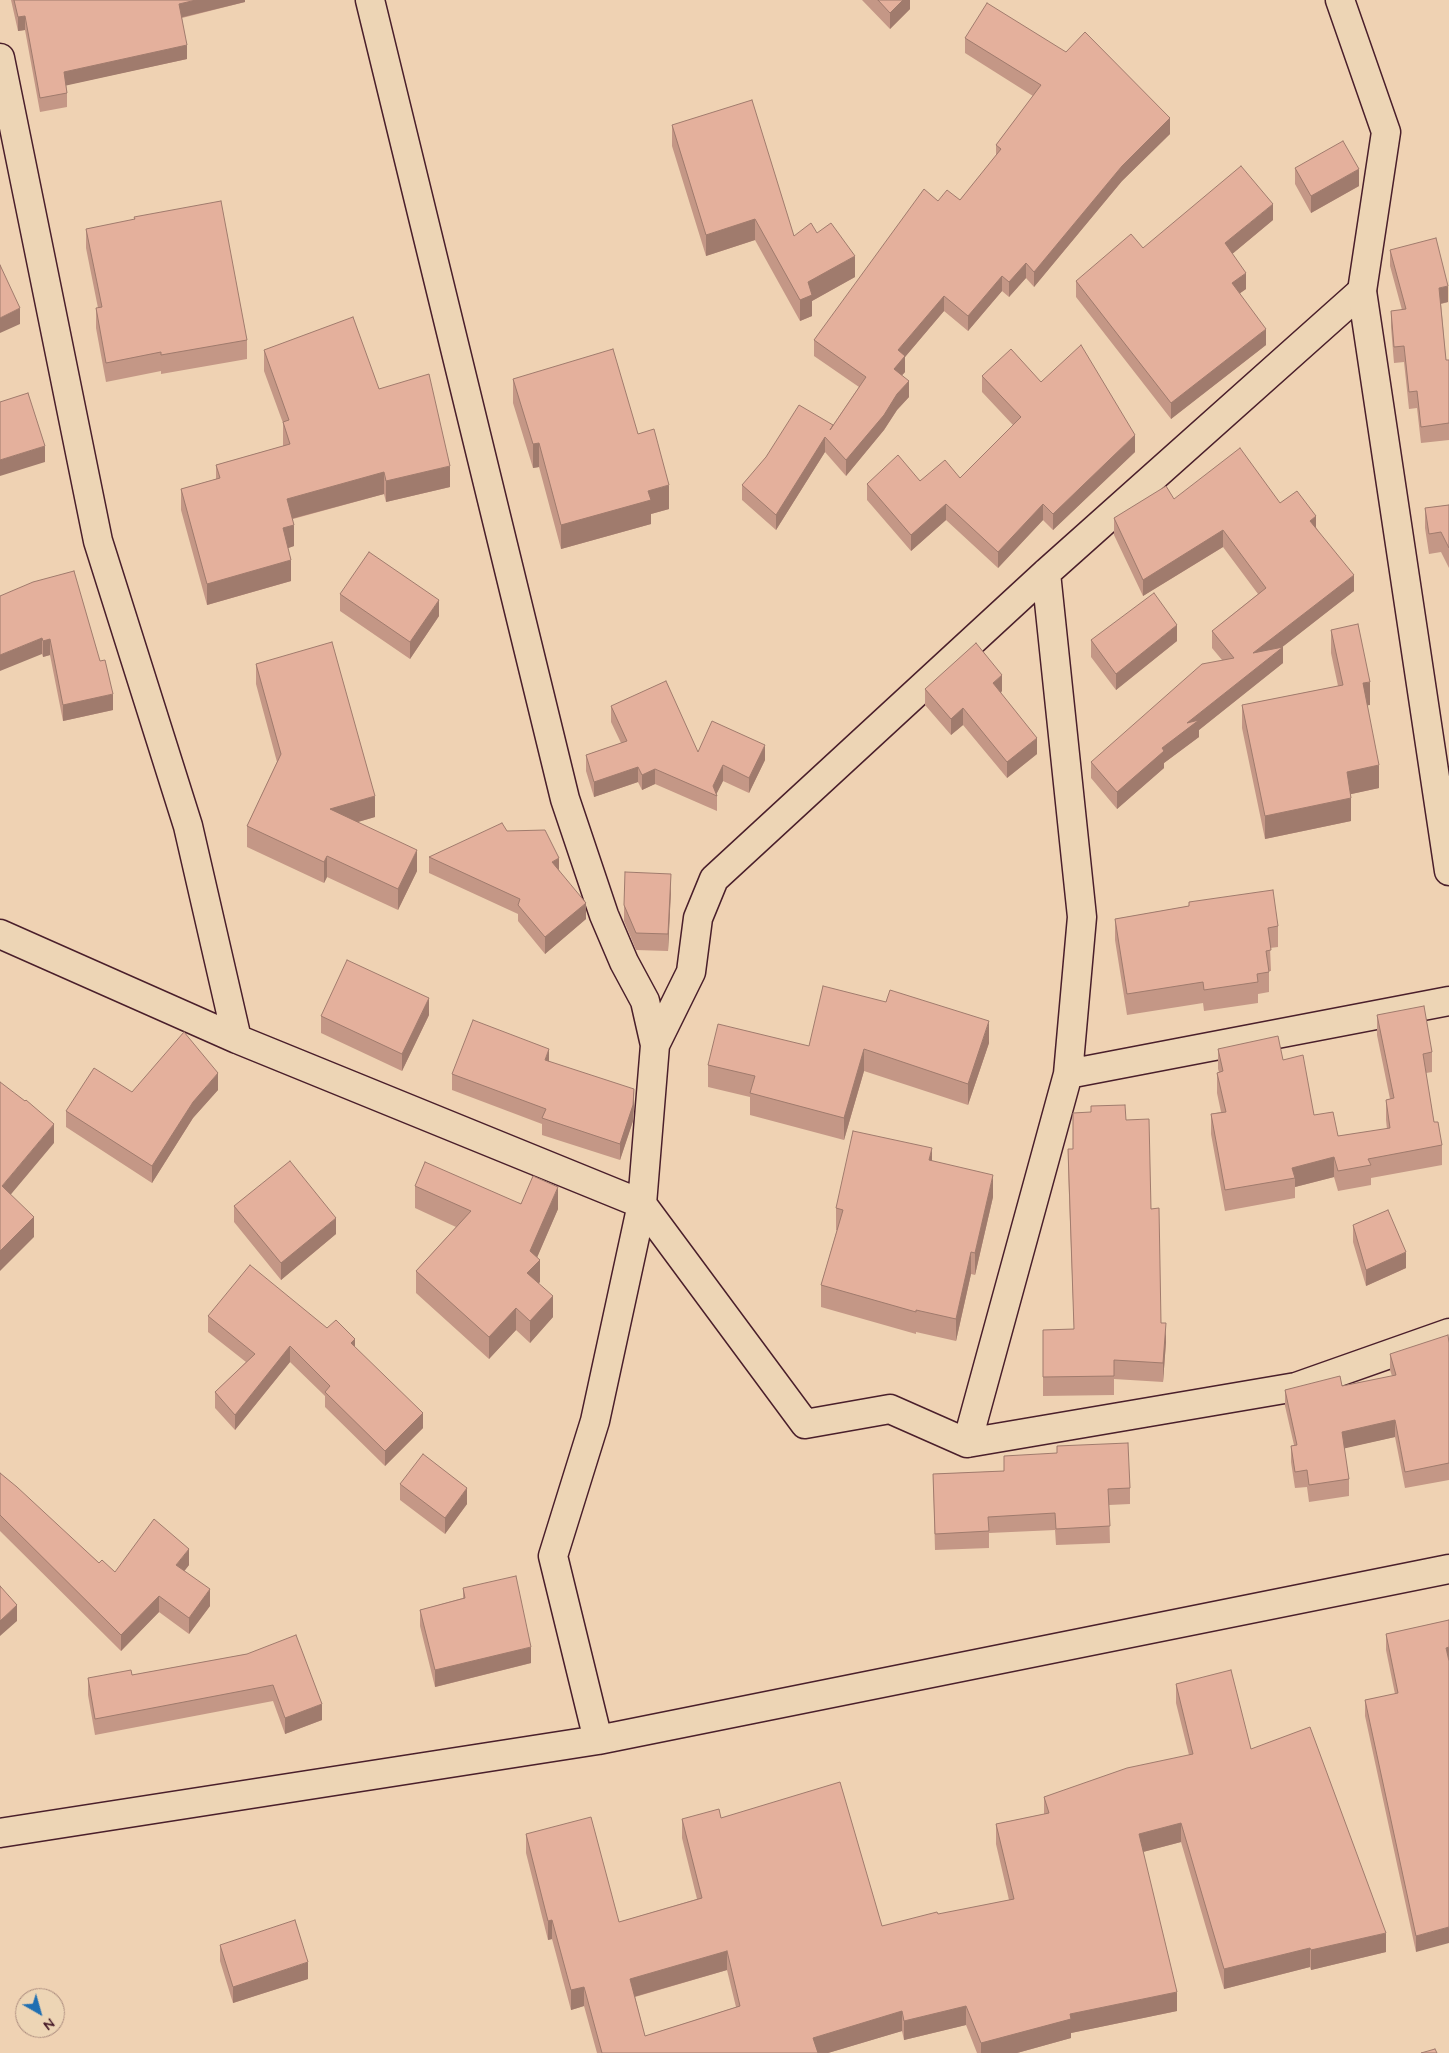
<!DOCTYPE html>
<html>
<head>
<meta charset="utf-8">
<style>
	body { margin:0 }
	#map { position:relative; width:1449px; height:2053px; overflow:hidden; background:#efd2b3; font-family:"Architects Daughter",sans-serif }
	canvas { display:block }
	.north { position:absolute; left:15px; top:1988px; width:50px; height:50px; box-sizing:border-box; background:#edd5b5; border:1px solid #ac8c7e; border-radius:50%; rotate:142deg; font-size:14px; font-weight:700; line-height:20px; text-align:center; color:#4a1f2b }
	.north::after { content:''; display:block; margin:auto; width:18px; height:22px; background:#1f6fb2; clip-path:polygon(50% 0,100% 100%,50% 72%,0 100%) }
</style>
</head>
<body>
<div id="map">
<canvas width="1449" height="2053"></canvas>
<div class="north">N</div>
</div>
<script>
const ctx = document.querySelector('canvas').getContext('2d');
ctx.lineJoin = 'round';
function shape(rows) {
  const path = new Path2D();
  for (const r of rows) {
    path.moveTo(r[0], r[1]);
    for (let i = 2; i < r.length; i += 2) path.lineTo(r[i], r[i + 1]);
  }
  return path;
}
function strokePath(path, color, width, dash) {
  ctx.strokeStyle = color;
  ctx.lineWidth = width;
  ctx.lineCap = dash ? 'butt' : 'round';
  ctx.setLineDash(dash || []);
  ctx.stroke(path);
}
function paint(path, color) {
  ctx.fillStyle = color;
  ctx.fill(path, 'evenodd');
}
const minor = shape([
	[370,0,565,799,604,915,624,962,645,1001,655,1045],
	[0,58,98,541,188,826,237,1039],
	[0,934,237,1039,642,1204,805,1424,890,1409,967,1443,1296,1387,1449,1333],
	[1068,1074,1449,1001],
	[967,1443,1068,1074,1082,917,1046,573],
	[598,1740,553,1556,595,1421,642,1204,655,1045,691,972,698,918,714,879,1046,573,1362,291],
	[0,1833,598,1740,1449,1569]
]);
const tertiary = shape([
	[1340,0,1386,132,1362,291,1449,871]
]);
strokePath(minor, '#4a1f2b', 31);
strokePath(tertiary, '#4a1f2b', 31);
strokePath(minor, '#edd5b5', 28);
strokePath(tertiary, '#edd5b5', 28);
paint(shape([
	[11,0,245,0,245,2,182,18,187,59,66,85,67,93,67,107,40,112,25,30,18,31],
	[862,0,910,0,910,9,890,29],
	[965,38,1170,134,1122,181,1034,287,1026,278,1009,297,1002,291,968,331,944,311,905,357,905,372,902,375,909,397,897,410,884,430,846,476,825,452,776,530,742,500,742,485,833,425,859,387,814,356,814,340,938,201,960,200,996,156,996,145,1033,96,965,53],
	[672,125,794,236,817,233,855,277,812,301,812,316,800,321,755,240,706,256,672,146],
	[1295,168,1359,186,1311,213,1295,184],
	[134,217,247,340,247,359,161,374,161,371,106,382,96,328,96,308,98,308,86,248,86,229,134,220],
	[1273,220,1232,254,1246,289,1240,293,1266,345,1171,419,1076,297,1076,281,1143,248],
	[1390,250,1448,302,1441,304,1446,360,1449,360,1449,440,1421,443,1417,408,1409,409,1404,362,1394,363,1391,327,1391,311,1402,310,1390,266],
	[264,350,379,389,450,487,386,502,384,494,293,519,294,546,288,548,291,581,207,605,181,510,181,489,216,479,216,465,283,446,283,423,264,371],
	[982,376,1041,382,1135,452,1053,530,1043,520,998,568,946,520,911,551,867,500,867,484,960,478,1013,425,982,392],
	[513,379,638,434,669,509,651,514,651,524,561,549,539,467,533,468,513,403],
	[1174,499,1280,503,1316,527,1354,591,1282,647,1283,663,1199,730,1199,737,1164,763,1164,768,1117,809,1091,778,1091,762,1222,660,1212,648,1212,631,1258,594,1223,547,1143,596,1114,535,1114,518],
	[1449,505,1449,568,1441,552,1429,554,1425,528,1425,508],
	[33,582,113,710,63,721,50,655,43,657,42,654],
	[340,594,439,616,410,659,340,611],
	[1331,630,1370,705,1367,705,1379,788,1351,794,1351,821,1265,839,1242,728,1242,705,1338,686,1331,653],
	[1091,640,1177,641,1116,690,1091,657],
	[256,664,375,817,358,822,417,871,398,910,327,877,324,883,247,847,247,826,277,762,256,684],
	[925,689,1002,691,1001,693,1037,754,1007,778,963,725,951,735,925,705],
	[611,706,698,752,765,760,749,793,723,781,716,794,717,796,717,811,655,784,642,790,638,782,594,797,586,771,586,755,621,743,611,722],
	[507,831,559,870,586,919,545,954,518,921,518,914,429,873,429,857],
	[671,890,668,951,636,950,624,921,624,905],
	[1189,902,1278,926,1278,947,1270,948,1271,971,1269,971,1269,992,1258,994,1258,1003,1204,1011,1203,1003,1127,1015,1115,940,1115,919,1189,906],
	[429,1015,402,1071,321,1033,321,1016],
	[1377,1015,1432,1052,1432,1072,1426,1073,1434,1122,1442,1145,1442,1165,1371,1178,1371,1185,1338,1191,1334,1177,1295,1187,1295,1198,1225,1211,1211,1134,1211,1114,1221,1112,1217,1093,1217,1073,1219,1072,1218,1069,1218,1049,1283,1060,1314,1115,1338,1136,1387,1129,1386,1120,1386,1100,1390,1099,1377,1035],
	[989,1043,968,1105,864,1071,844,1140,750,1115,750,1097,708,1087,708,1065,809,1046],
	[549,1061,634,1106,633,1121,620,1160,542,1135,542,1124,452,1090,452,1074],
	[218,1090,193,1118,152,1183,66,1127,66,1111,132,1092],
	[1073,1113,1126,1120,1151,1209,1161,1323,1166,1342,1163,1382,1114,1379,1114,1395,1043,1396,1043,1330,1074,1329,1068,1168,1068,1149,1073,1149],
	[932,1161,993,1197,975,1275,971,1274,956,1341,916,1332,916,1334,821,1307,821,1285,837,1230,836,1230,836,1208],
	[415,1186,558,1209,537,1257,540,1282,538,1283,553,1317,530,1343,516,1330,489,1359,416,1293,416,1271,456,1227,415,1208],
	[234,1206,336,1234,281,1280,234,1222],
	[1353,1225,1406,1268,1366,1286,1353,1242],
	[208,1316,327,1328,355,1347,423,1428,385,1466,325,1407,325,1396,290,1362,235,1430,215,1408,215,1392,246,1362,208,1332],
	[1449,1343,1449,1480,1405,1488,1395,1437,1344,1448,1349,1479,1349,1496,1309,1502,1307,1487,1295,1488,1291,1462,1291,1446,1294,1445,1285,1406,1285,1390,1342,1386,1392,1376,1390,1370,1390,1354],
	[1004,1456,1130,1488,1130,1504,1109,1505,1110,1543,1056,1545,1055,1530,989,1533,989,1548,935,1550,933,1474,1004,1471],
	[0,1473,99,1563,115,1572,189,1565,184,1571,210,1606,189,1634,159,1612,121,1651,0,1531],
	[400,1484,467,1504,445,1534,400,1500],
	[463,1588,531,1663,435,1687,420,1626,420,1610,463,1598],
	[1449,1620,1416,1952,1365,1716,1365,1700,1395,1694,1386,1650,1386,1634],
	[247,1654,322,1720,285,1734,273,1701,95,1735,88,1695,88,1678,132,1675],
	[1176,1684,1251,1749,1386,1952,1311,1970,1310,1967,1224,1989,1181,1842,1143,1852,1177,2011,1071,2033,1071,2038,1017,2053,977,2053,966,2025,904,2040,902,2031,828,2053,597,2053,584,2006,571,2010,552,1939,548,1940,526,1853,526,1834,619,1922,697,1899,682,1838,682,1819,721,1818,882,1926,1009,1900,996,1844,996,1824,1044,1814,1044,1797,1189,1755,1176,1703],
	[727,1970,736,2007,645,2036,635,1997],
	[220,1945,308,1979,233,2003,220,1961]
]), '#c49786');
paint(shape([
	[196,0,245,0,245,2,179,18,179,4],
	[903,0,910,0,910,9,890,29,890,13],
	[25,16,25,30,18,31,18,17],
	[187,45,187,59,64,86,64,72],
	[1170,118,1170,134,1122,181,1034,287,1034,272,1122,166],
	[1359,169,1359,186,1311,213,1311,196],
	[1273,204,1273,220,1225,260,1225,243],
	[755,219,755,240,706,256,706,235],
	[855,256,855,277,812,301,812,316,800,321,800,300,808,282],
	[1026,263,1026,278,1009,297,1009,282],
	[1246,273,1246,289,1232,299,1232,283],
	[1002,276,1002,291,968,331,968,316],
	[1448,286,1448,302,1439,304,1439,288],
	[944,296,944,311,905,357,905,372,894,384,894,369,898,350],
	[20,308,20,324,0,333,0,318],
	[1266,329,1266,345,1171,419,1171,403],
	[909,381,909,397,897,410,884,430,846,476,846,460,897,394],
	[1135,435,1135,452,1053,530,1053,514],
	[825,437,825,452,776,530,776,515],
	[539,443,539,467,533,468,533,444],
	[45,446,45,462,0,476,0,460],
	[450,466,450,487,386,502,386,481],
	[384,472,384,494,287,520,287,499],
	[669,485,669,509,651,514,651,524,561,549,561,525,648,491],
	[946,504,946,520,911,551,911,535],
	[1043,504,1043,520,998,568,998,552],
	[1316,516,1316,533,1310,521],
	[294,525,294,546,283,550,283,528],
	[1223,530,1223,547,1143,596,1143,580],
	[291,560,291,581,207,605,207,584],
	[1354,575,1354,591,1253,670,1253,653],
	[439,600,439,616,410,659,410,642],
	[1177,625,1177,641,1116,690,1116,674],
	[42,638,42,654,0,671,0,655],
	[50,639,50,655,43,657,43,641],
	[1283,647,1283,663,1199,730,1199,737,1164,763,1164,768,1117,809,1117,792,1187,723],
	[1002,675,1002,691,993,699,993,683],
	[1370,682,1370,705,1363,706,1363,683],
	[113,694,113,710,63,721,63,705],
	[963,708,963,725,951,735,951,719],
	[1037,738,1037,754,1007,778,1007,762],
	[765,745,765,760,749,793,749,778],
	[723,765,723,781,716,795,713,786],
	[1379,765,1379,788,1347,795,1347,772],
	[638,767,638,782,594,797,594,782],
	[655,769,655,784,642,790,642,775],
	[375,796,375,817,330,830,330,809],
	[1351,798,1351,821,1265,839,1265,816],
	[417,850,417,871,398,910,398,889],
	[327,856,327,877,324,883,324,862],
	[559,858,559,875,552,862],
	[671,874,671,890,668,951,668,934],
	[586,903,586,919,545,954,545,937],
	[429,998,429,1015,402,1071,402,1054],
	[989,1021,989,1043,968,1105,968,1084],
	[549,1049,549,1066,545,1060],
	[864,1049,864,1071,844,1140,844,1118],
	[218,1073,218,1090,193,1118,152,1183,152,1166,193,1102],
	[634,1089,634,1106,633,1121,620,1160,620,1144],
	[54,1124,54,1143,2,1205,2,1186],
	[932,1148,932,1170,929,1160],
	[1334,1157,1334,1177,1295,1187,1295,1178,1292,1168],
	[993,1175,993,1197,975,1275,975,1253],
	[558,1187,558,1209,533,1267,540,1260,540,1282,527,1295,527,1273,530,1251],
	[34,1217,34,1237,0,1271,0,1251],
	[336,1218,336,1234,281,1280,281,1263],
	[971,1252,971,1274,956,1341,956,1319],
	[1406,1252,1406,1268,1366,1286,1366,1270],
	[553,1296,553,1317,530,1343,530,1321],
	[516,1308,516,1330,489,1359,489,1337],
	[1166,1323,1166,1342,1163,1382,1163,1363],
	[355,1339,355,1354,351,1343],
	[290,1346,290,1362,235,1430,235,1415],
	[423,1413,423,1428,385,1466,385,1451],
	[1395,1420,1395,1437,1342,1449,1342,1432],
	[467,1488,467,1504,445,1534,445,1518],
	[189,1549,189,1565,176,1582,176,1565],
	[210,1589,210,1606,189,1634,189,1618],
	[159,1596,159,1612,121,1651,121,1635],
	[17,1605,17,1621,0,1636,0,1621],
	[531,1647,531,1663,435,1687,435,1670],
	[1449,1647,1449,1663,1446,1648],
	[322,1704,322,1720,285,1734,285,1718],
	[1181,1823,1181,1842,1139,1853,1139,1834],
	[552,1920,552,1939,548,1940,548,1921],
	[1449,1927,1449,1943,1416,1952,1416,1936],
	[1386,1933,1386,1952,1311,1970,1311,1950],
	[1310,1948,1310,1967,1224,1989,1224,1969],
	[727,1951,727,1970,630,1998,630,1979],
	[308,1962,308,1979,233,2003,233,1987],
	[584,1987,584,2006,571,2010,571,1990],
	[1177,1992,1177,2011,1071,2033,1071,2038,1017,2053,981,2053,981,2043,1070,2014],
	[966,2006,966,2025,904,2040,904,2021],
	[902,2011,902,2031,828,2053,813,2053,813,2038]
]), '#a07b6d');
const building = shape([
	[14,0,196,0,179,4,187,45,64,72,67,93,40,98,25,16,18,17,14,0],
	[878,0,903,0,890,13,878,0],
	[987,3,1066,52,1085,32,1170,118,1122,166,1034,272,1026,263,1009,282,1002,276,968,316,944,296,898,350,905,356,894,369,909,381,897,394,884,415,846,460,825,437,776,515,742,485,766,457,799,405,833,425,830,430,866,377,814,340,924,189,938,201,947,190,960,200,1001,149,996,145,1041,85,965,38,987,3],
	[752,100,794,236,811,223,817,233,831,223,855,256,808,282,812,295,800,300,755,219,706,235,672,125,752,100],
	[1343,141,1359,169,1311,196,1295,168,1343,141],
	[1241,166,1273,204,1225,243,1246,273,1232,283,1266,329,1171,403,1076,281,1131,234,1143,248,1241,166],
	[221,201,247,340,161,355,161,352,106,363,96,308,102,307,86,229,135,219,134,217,221,201],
	[1436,238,1448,286,1439,288,1446,360,1449,360,1449,423,1421,427,1417,391,1409,392,1404,346,1394,347,1391,311,1406,309,1390,250,1436,238],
	[0,265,20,308,0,318,0,265],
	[353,317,379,389,429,374,450,466,386,481,384,472,287,499,294,525,283,528,291,560,207,584,181,489,220,478,216,465,290,444,283,422,289,420,264,350,353,317],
	[1081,345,1135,435,1053,514,1043,504,998,552,946,504,911,535,867,484,898,455,920,481,945,460,960,478,1021,417,982,376,1011,349,1041,382,1081,345],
	[613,349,638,434,654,429,669,485,648,491,651,500,561,525,539,443,533,444,513,379,613,349],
	[28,393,45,446,0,460,0,402,28,393],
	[1240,448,1280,503,1297,491,1316,516,1310,521,1354,575,1253,653,1283,647,1187,723,1199,720,1162,748,1164,751,1117,792,1091,762,1202,664,1234,658,1212,631,1266,588,1223,530,1143,580,1114,518,1166,486,1174,499,1240,448],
	[1449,505,1449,548,1441,532,1429,534,1425,508,1449,505],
	[369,552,439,600,410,642,340,594,369,552],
	[74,571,100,661,105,660,113,694,63,705,50,639,43,641,42,638,0,655,0,596,33,582,74,571],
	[1154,593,1177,625,1116,674,1091,640,1154,593],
	[1358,624,1370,682,1363,683,1379,765,1347,772,1351,798,1265,816,1242,705,1343,685,1331,630,1358,624],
	[332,642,375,796,330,809,417,850,398,889,327,856,324,862,247,826,281,754,256,664,332,642],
	[976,643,1002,675,993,683,1037,738,1007,762,963,708,951,719,925,689,976,643],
	[666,681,698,752,712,721,765,745,749,778,723,765,713,786,717,796,655,769,642,775,638,767,594,782,586,755,627,741,611,706,666,681],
	[502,823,507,831,545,830,559,858,552,862,586,903,545,937,518,905,520,899,429,857,502,823],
	[625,872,671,874,668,934,636,933,624,905,625,872],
	[1273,890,1278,926,1268,928,1271,950,1266,951,1269,972,1257,974,1258,982,1204,990,1203,982,1127,994,1115,919,1189,906,1189,902,1273,890],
	[347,960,429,998,402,1054,321,1016,347,960],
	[823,986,886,1002,890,990,989,1021,968,1084,864,1049,844,1118,750,1093,755,1076,708,1065,718,1024,809,1046,823,986],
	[1424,1006,1432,1052,1423,1054,1434,1122,1438,1122,1442,1145,1368,1159,1371,1165,1338,1171,1334,1157,1292,1168,1295,1178,1225,1190,1211,1114,1226,1112,1217,1073,1223,1071,1218,1049,1278,1036,1283,1060,1303,1055,1314,1115,1333,1112,1338,1136,1390,1128,1386,1100,1394,1098,1377,1015,1424,1006],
	[473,1020,549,1049,545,1060,634,1089,633,1105,620,1144,542,1118,546,1109,452,1074,473,1020],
	[184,1032,218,1073,193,1102,152,1166,66,1111,94,1068,132,1092,184,1032],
	[0,1082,25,1101,26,1100,54,1124,2,1186,34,1217,0,1251,0,1082],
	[1125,1105,1126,1120,1149,1119,1151,1209,1159,1208,1161,1323,1166,1323,1163,1363,1114,1360,1114,1376,1043,1377,1043,1330,1074,1329,1068,1149,1073,1149,1073,1113,1091,1112,1091,1106,1125,1105],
	[853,1131,932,1148,929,1160,993,1175,975,1253,971,1252,956,1319,916,1310,916,1312,821,1285,843,1210,836,1208,853,1131],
	[290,1161,336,1218,281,1263,234,1206,290,1161],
	[425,1162,521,1204,533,1176,558,1187,530,1251,540,1260,527,1273,553,1296,530,1321,516,1308,489,1337,416,1271,471,1211,415,1186,425,1162],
	[1388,1210,1406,1252,1366,1270,1353,1225,1388,1210],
	[250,1265,327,1328,336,1320,355,1339,351,1343,423,1413,385,1451,325,1392,330,1386,290,1346,235,1415,215,1392,255,1354,208,1316,250,1265],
	[1448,1335,1449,1343,1449,1463,1405,1472,1395,1420,1342,1432,1349,1479,1309,1485,1307,1470,1295,1472,1291,1446,1297,1445,1285,1390,1340,1376,1342,1386,1396,1375,1390,1354,1448,1335],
	[1128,1443,1130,1488,1108,1489,1110,1526,1056,1529,1055,1513,988,1517,989,1531,935,1534,933,1474,1004,1471,1004,1456,1057,1453,1057,1446,1128,1443],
	[423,1454,467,1488,445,1518,400,1484,423,1454],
	[0,1473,17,1487,99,1563,102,1560,115,1572,154,1519,189,1549,176,1565,210,1589,189,1618,159,1596,121,1635,0,1515,0,1473],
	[516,1576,531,1647,435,1670,420,1610,465,1598,463,1588,516,1576],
	[0,1586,17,1605,0,1621,0,1586],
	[1449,1620,1449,1647,1446,1648,1449,1661,1449,1927,1416,1936,1365,1700,1398,1693,1386,1634,1449,1620],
	[296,1635,322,1704,285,1718,273,1685,95,1719,88,1678,131,1670,132,1675,247,1654,296,1635],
	[1231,1670,1251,1749,1310,1727,1386,1933,1311,1950,1310,1948,1224,1969,1181,1823,1139,1834,1177,1992,1070,2014,1071,2019,981,2043,966,2006,904,2021,902,2011,813,2038,818,2053,602,2053,584,1987,571,1990,552,1920,548,1921,526,1834,591,1817,619,1922,702,1898,682,1819,719,1809,721,1818,840,1782,882,1926,937,1912,938,1914,1014,1899,996,1824,1049,1813,1044,1797,1127,1768,1193,1754,1176,1684,1231,1670],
	[727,1951,740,2006,645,2036,630,1979,727,1951],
	[295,1920,308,1962,233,1987,220,1945,295,1920],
	[1435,2049,1437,2053,1421,2053,1435,2049]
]);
paint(building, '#e4b09c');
strokePath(building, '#a07b6d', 1);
</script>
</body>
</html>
